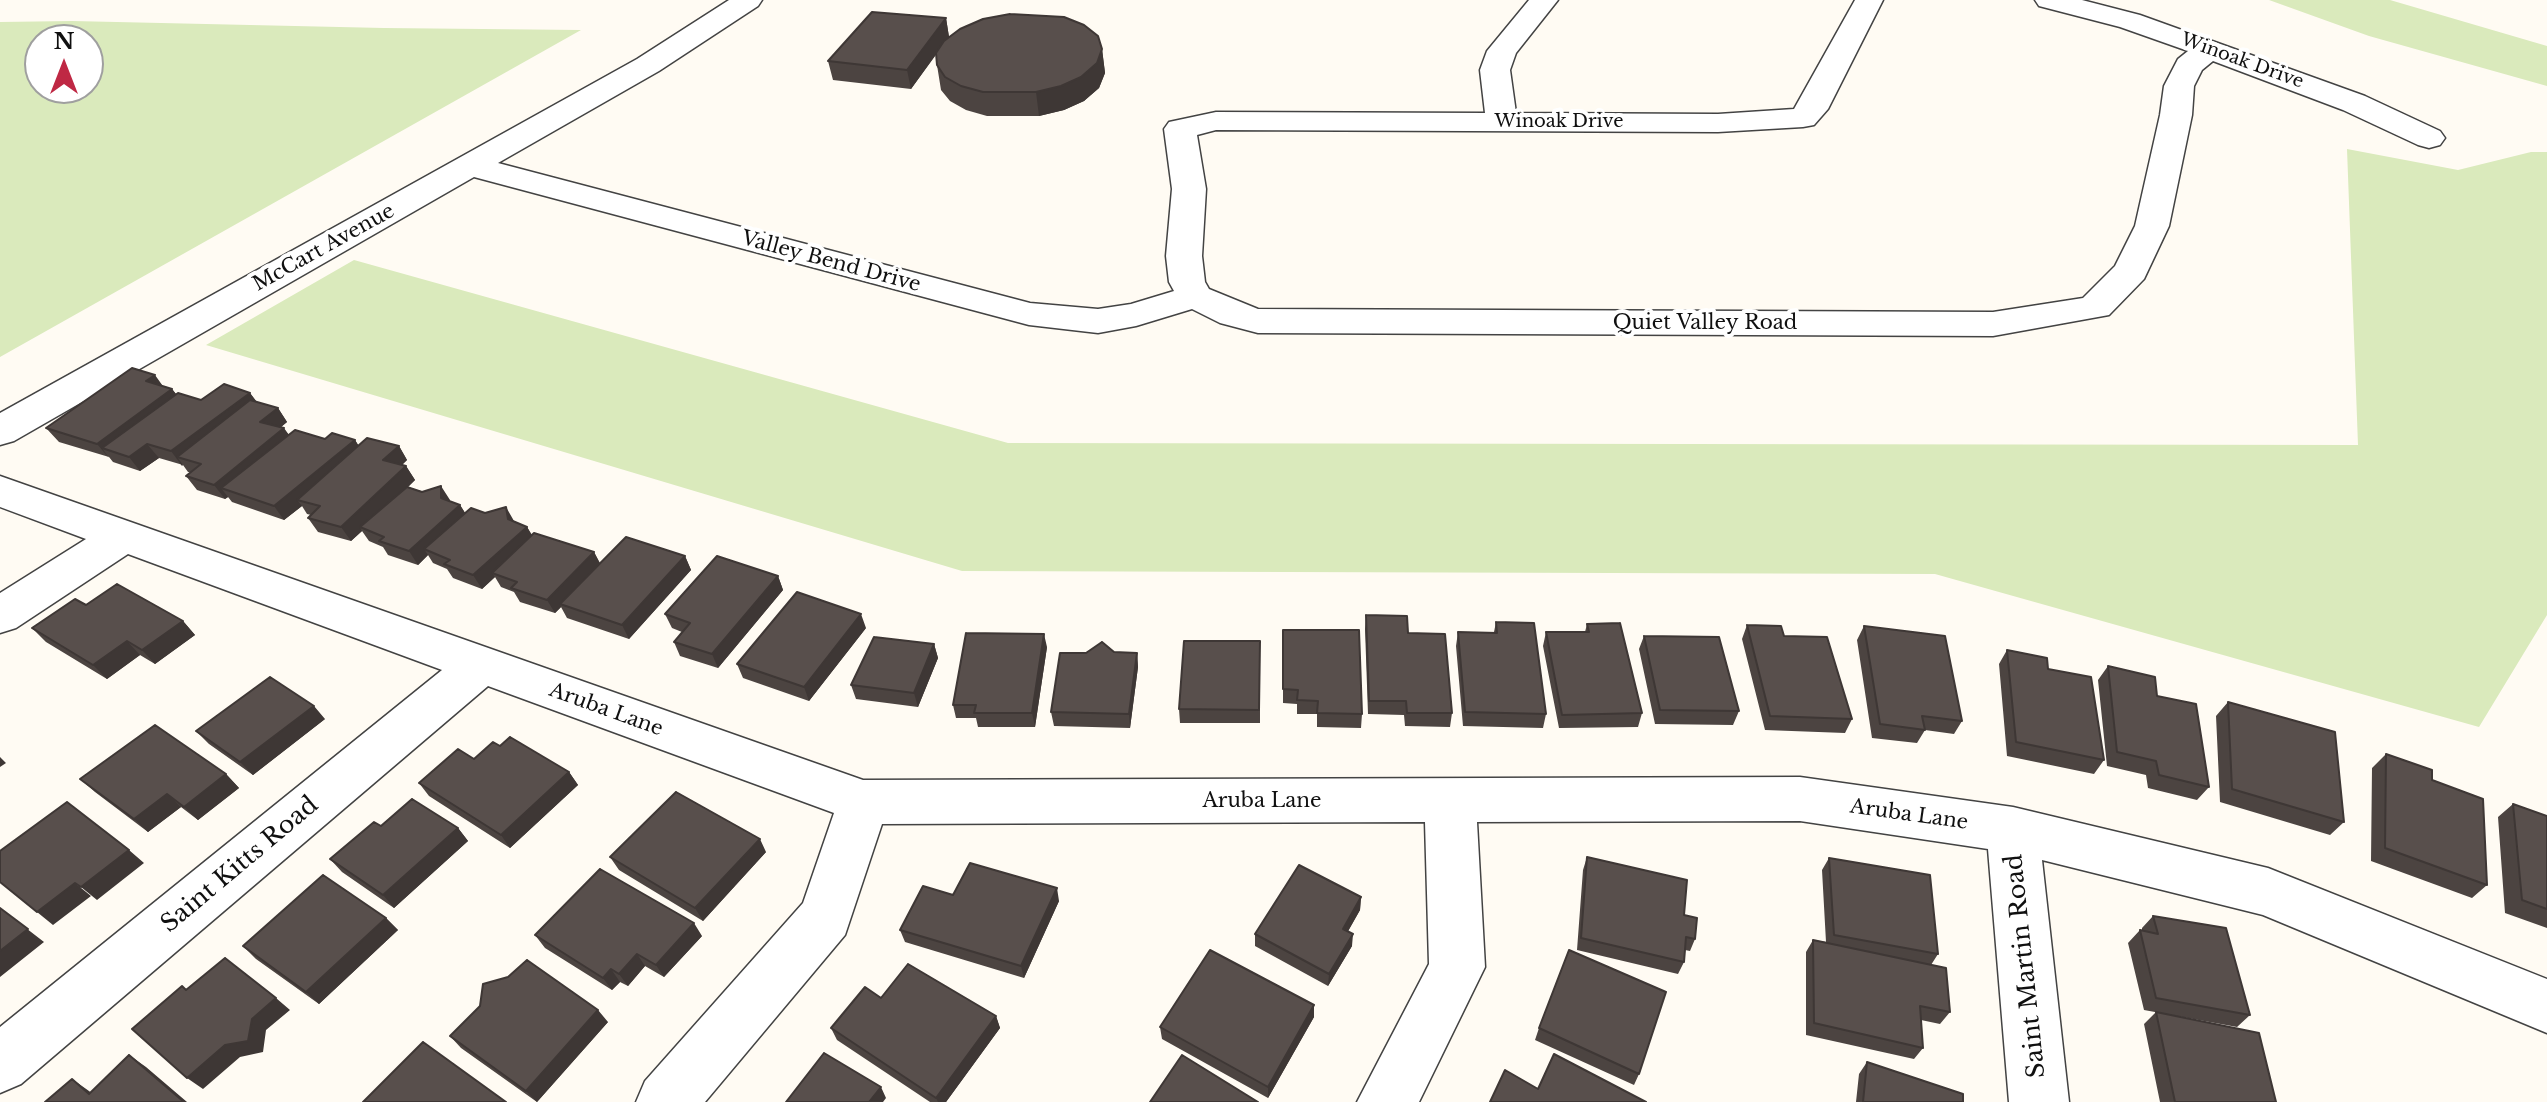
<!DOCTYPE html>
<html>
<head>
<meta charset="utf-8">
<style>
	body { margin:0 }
	#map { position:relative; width:2547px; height:1102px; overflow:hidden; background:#fffbf3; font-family:"Libre Baskerville",serif }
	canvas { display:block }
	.north { position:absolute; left:24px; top:24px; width:80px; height:80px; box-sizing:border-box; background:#fff; border:2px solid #9f9f9f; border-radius:50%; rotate:0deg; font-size:22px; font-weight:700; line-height:32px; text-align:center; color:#101010 }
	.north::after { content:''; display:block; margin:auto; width:28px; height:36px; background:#bf2844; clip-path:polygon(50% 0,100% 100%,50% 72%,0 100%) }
</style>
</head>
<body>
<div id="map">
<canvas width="2547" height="1102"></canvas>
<div class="north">N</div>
</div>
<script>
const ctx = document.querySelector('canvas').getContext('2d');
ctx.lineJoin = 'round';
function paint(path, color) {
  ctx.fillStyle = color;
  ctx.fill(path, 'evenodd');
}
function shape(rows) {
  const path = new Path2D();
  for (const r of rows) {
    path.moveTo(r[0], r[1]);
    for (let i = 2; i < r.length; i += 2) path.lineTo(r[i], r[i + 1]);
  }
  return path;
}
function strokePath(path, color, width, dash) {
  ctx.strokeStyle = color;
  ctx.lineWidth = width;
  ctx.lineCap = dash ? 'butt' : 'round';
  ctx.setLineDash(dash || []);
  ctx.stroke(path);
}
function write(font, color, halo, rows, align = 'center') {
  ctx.font = font + ' "Libre Baskerville",serif';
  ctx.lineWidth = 8;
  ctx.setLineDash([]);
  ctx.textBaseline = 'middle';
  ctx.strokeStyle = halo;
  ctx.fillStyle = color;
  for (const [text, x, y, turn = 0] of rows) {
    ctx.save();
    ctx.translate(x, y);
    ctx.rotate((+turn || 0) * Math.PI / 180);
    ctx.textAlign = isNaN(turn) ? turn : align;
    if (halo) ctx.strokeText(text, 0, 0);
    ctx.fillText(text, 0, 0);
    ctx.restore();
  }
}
paint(shape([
	[2269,0,2390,0,2547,46,2547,86,2369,36],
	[72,21,384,28,581,30,0,357,0,22],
	[40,40,88,40,88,88,40,88],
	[2347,149,2458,170,2531,152,2547,152,2547,615,2479,727,1935,574,962,571,206,345,354,260,1008,443,2358,445]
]), '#daeabc');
const minor = shape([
	[729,0,762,0,758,6,659,71,498,163,1030,303,1098,309,1131,304,1174,291,1169,282,1166,256,1172,189,1164,129,1169,122,1216,112,1485,113,1480,70,1487,51,1529,0,1558,0,1516,53,1510,70,1516,113,1718,114,1794,109,1855,0,1883,0,1828,109,1814,125,1803,127,1718,132,1216,130,1197,135,1206,189,1202,256,1205,282,1209,289,1258,309,1993,312,2083,298,2115,266,2135,226,2160,115,2164,86,2178,59,2188,51,2120,27,2039,6,2035,0,2082,0,2140,15,2365,96,2440,131,2445,138,2440,145,2429,148,2418,145,2343,110,2213,61,2202,70,2194,86,2192,115,2169,226,2144,279,2109,315,1993,336,1258,333,1220,323,1192,309,1136,326,1098,333,1029,325,474,177,14,441,0,445,0,413,637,59,729,0],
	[0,476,863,780,1800,777,2013,807,2268,868,2547,979,2547,1033,2263,915,2042,860,2069,1102,2009,1102,1988,849,1800,821,1477,822,1485,967,1419,1102,1357,1102,1429,964,1425,822,882,824,845,935,705,1102,636,1102,645,1081,803,903,834,813,488,686,21,1084,0,1093,0,1027,442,670,128,554,16,628,0,633,0,593,86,539,0,507,0,476]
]);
strokePath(minor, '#434343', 3);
paint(minor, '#fff');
paint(shape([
	[946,18,949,37,1102,49,1105,73,1099,88,1084,101,1064,110,1039,116,987,116,966,110,950,101,941,90,937,65,936,54,911,89,833,80,828,61],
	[164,386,172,389,176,394,201,400,250,393,257,402,278,408,287,422,281,427,289,435,325,439,355,440,358,445,399,446,407,460,402,465,406,466,415,480,408,487,450,500,450,501,460,505,465,513,485,513,514,521,527,527,532,535,594,552,600,563,685,556,691,570,629,639,567,618,561,607,555,613,520,602,514,592,501,587,495,577,482,589,453,578,447,569,433,563,428,555,418,565,388,555,383,547,369,541,362,531,351,541,318,532,308,518,311,515,307,514,302,506,284,520,232,502,228,497,225,499,197,490,186,476,191,472,188,472,183,465,159,458,140,471,113,462,109,457,59,442,46,428],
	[778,576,783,590,718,668,680,656,674,642,682,632,672,628,665,614],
	[86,605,183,621,195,635,155,664,140,655,107,679,46,642,32,628],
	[1366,615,1408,633,1452,713,1450,727,1405,726,1404,715,1368,714,1365,629],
	[1496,622,1546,714,1543,728,1463,726,1456,646,1458,632,1494,632],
	[1587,624,1642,713,1638,727,1559,728,1543,646,1546,632,1585,632],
	[1747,625,1784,636,1852,719,1845,733,1765,730,1742,639],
	[1864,626,1962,721,1954,734,1925,730,1917,743,1872,738,1857,640],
	[866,628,809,701,743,678,737,664],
	[1283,630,1362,714,1361,728,1317,727,1317,714,1297,714,1297,704,1283,703],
	[1644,636,1739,711,1733,725,1655,724,1639,649],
	[1260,641,1260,723,1180,723,1179,709],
	[934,644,938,658,918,707,856,699,851,685],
	[1047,647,1035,727,978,727,976,718,956,718,953,705],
	[2007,650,2048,669,2104,760,2094,774,2007,756,1999,664],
	[1086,653,1137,653,1138,667,1130,728,1054,726,1051,712],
	[2108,666,2157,696,2209,787,2197,800,2148,788,2146,775,2107,766,2098,680],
	[2228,702,2344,822,2330,835,2220,802,2216,716],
	[325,719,253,775,209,744,196,731],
	[500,746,569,772,578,785,510,848,429,796,419,783,474,759],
	[2386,754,2432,780,2487,885,2472,898,2371,861,2372,768],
	[226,774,239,788,198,820,181,807,148,832,95,792,80,779],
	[2513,804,2547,816,2547,928,2505,913,2498,817],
	[458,828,468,841,394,908,342,872,330,859],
	[766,852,703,921,619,870,610,857],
	[1587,857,1684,915,1695,939,1690,951,1685,950,1684,962,1678,974,1577,950,1583,870],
	[1829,858,1938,954,1931,965,1950,1012,1940,1024,1921,1020,1923,1048,1914,1059,1806,1035,1806,952,1813,940,1826,942,1822,870],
	[953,895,1059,901,1024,978,905,942,900,930],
	[1361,897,1360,910,1348,931,1352,946,1328,986,1255,946,1255,934],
	[2153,916,2250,1015,2237,1027,2144,1010,2128,943,2140,930,2142,931,2142,928],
	[386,918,398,930,319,1004,256,959,243,946],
	[535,935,702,936,664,977,645,966,628,986,620,982,612,990,545,948],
	[881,998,996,1016,1000,1028,946,1102,930,1102,837,1040,831,1028],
	[2156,1012,2276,1102,2160,1102,2144,1024],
	[1314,1017,1268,1098,1162,1039,1160,1027],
	[608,1022,537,1102,461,1048,450,1036],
	[1539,1028,1639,1074,1634,1085,1535,1040],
	[1867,1062,1963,1102,1856,1102,1859,1074]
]), '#4c4441');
paint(shape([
	[946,18,949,37,911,89,907,70],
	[1102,49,1105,73,1099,88,1084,101,1064,110,1039,116,1036,92],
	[155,375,165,389,146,381],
	[172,389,183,403,102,448,109,458,97,444],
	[250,393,260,407,177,457,183,465,182,466,171,451],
	[278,408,287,422,270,436,260,422],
	[284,428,294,442,221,488,228,497,225,499,214,485],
	[355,440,364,454,297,500,302,506,284,520,274,506],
	[147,444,159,458,140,471,129,457],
	[399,446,407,460,392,474,383,460],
	[406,466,415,480,364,529,360,527,362,531,351,541,341,527],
	[441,486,450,500,450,512,441,498],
	[460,505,469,519,424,549,428,555,418,565,409,551],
	[506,507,514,521,508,519],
	[527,527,535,541,492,573,495,577,482,589,473,575],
	[594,552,601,566,560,604,561,607,555,613,547,600],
	[685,556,691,570,629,639,622,625],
	[778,576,783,590,718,668,712,654],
	[861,614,866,628,809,701,804,687],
	[183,621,195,635,155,664,142,650],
	[1044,634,1047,647,1035,727,1032,713],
	[127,641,140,655,107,679,93,665],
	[934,644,938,658,918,707,914,693],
	[1137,653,1138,667,1130,728,1129,714],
	[314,706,325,719,253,775,240,762],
	[0,757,6,763,0,767],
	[569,772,578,785,510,848,501,835],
	[226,774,239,788,198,820,184,807],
	[167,794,181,807,148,832,134,819],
	[458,828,468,841,394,908,383,895],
	[760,839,766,852,703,921,695,908],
	[129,850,144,863,97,900,81,887],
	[75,883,91,896,53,925,37,912],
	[1057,888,1059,901,1024,978,1021,966],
	[1361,897,1360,910,1342,942,1343,929],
	[0,908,44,942,0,977],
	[386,918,398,930,319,1004,306,992],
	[694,923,702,936,664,977,656,965],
	[1353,934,1352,946,1328,986,1329,974],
	[637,954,645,966,628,986,619,974],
	[611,969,620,982,612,990,603,978],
	[276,998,290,1010,266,1030,263,1052,240,1057,203,1089,187,1078,252,1019],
	[1314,1005,1314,1017,1268,1098,1268,1087],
	[598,1010,608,1022,537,1102,526,1091],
	[996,1016,1000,1028,946,1102,938,1102,936,1098],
	[129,1055,146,1067,187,1102,184,1102],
	[72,1079,89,1091,102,1102,89,1094],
	[881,1087,886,1098,883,1102,869,1102]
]), '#3e3735');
const building = shape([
	[872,12,946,18,907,70,828,61,872,12],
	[1010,14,1064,17,1084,25,1098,36,1102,49,1097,63,1081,77,1061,86,1036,92,983,92,961,86,945,77,937,65,936,53,944,41,960,29,983,19,1010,14],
	[132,368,155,375,146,381,172,389,97,444,46,428,132,368],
	[224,384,250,393,171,451,147,444,129,457,102,448,178,393,201,400,224,384],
	[250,400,278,408,260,422,284,428,214,485,186,476,201,464,177,457,250,400],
	[295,430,325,439,332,433,355,440,274,506,221,488,295,430],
	[367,438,399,446,383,460,406,466,341,527,308,518,320,506,297,500,367,438],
	[441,486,441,498,460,505,409,551,379,541,384,537,360,527,407,487,422,492,441,486],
	[506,507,508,519,527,527,473,575,444,564,450,560,424,549,471,508,485,513,506,507],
	[534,533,594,552,547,600,511,588,517,582,492,573,534,533],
	[626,537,685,556,622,625,560,604,626,537],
	[717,556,778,576,712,654,674,642,690,623,665,614,717,556],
	[117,584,183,621,142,650,127,641,93,665,32,628,75,599,86,605,117,584],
	[797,592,861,614,804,687,737,664,797,592],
	[1366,615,1407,616,1408,633,1445,634,1452,713,1407,713,1406,701,1369,701,1366,615],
	[1496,622,1534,623,1546,714,1465,712,1458,632,1497,633,1496,622],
	[1620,623,1642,713,1562,715,1546,632,1589,632,1587,624,1620,623],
	[1747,625,1781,626,1784,636,1827,637,1852,719,1770,716,1747,625],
	[1864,626,1945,636,1962,721,1922,716,1925,730,1880,724,1864,626],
	[1283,630,1359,630,1362,714,1317,713,1318,701,1297,700,1298,690,1283,689,1283,630],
	[966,633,1044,634,1032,713,974,713,976,705,953,705,966,633],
	[1644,636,1719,637,1739,711,1660,710,1644,636],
	[874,637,934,644,914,693,851,685,874,637],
	[1184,641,1260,641,1259,710,1179,709,1184,641],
	[1102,642,1114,652,1137,653,1129,714,1051,712,1060,653,1086,653,1102,642],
	[2007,650,2047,658,2048,669,2091,677,2104,760,2016,742,2007,650],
	[2108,666,2155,677,2157,696,2196,704,2209,787,2159,775,2156,761,2117,752,2108,666],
	[270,677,314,706,240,762,196,731,270,677],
	[2228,702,2335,732,2344,822,2232,789,2228,702],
	[155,725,226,774,184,807,167,794,134,819,80,779,155,725],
	[510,737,569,772,501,835,419,783,458,749,474,759,493,742,500,746,510,737],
	[2386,754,2432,770,2432,780,2483,799,2487,885,2385,848,2386,754],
	[676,792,760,839,695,908,610,857,676,792],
	[412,799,458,828,383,895,330,859,374,822,381,826,412,799],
	[67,802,129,850,81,887,75,883,37,912,0,882,0,851,67,802],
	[2513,804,2547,816,2547,909,2522,900,2513,804],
	[1587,857,1687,880,1684,915,1697,918,1695,939,1686,937,1684,962,1581,938,1587,857],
	[1829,858,1930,875,1938,954,1834,935,1829,858],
	[970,863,1057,888,1021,966,900,930,923,886,953,895,970,863],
	[1299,865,1361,897,1343,929,1353,934,1329,974,1255,934,1299,865],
	[600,869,694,923,656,965,637,954,619,974,611,969,603,978,535,935,600,869],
	[323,875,386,918,306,992,243,946,323,875],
	[0,908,28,929,0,951,0,908],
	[2153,916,2226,928,2250,1015,2156,998,2140,930,2158,934,2153,916],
	[1813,940,1946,968,1950,1012,1920,1006,1923,1048,1814,1023,1813,940],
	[1210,950,1314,1005,1268,1087,1160,1027,1210,950],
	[1569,950,1666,992,1639,1074,1539,1028,1569,950],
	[225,958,276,998,252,1019,248,1041,225,1045,187,1078,132,1029,182,986,186,990,225,958],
	[527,960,598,1010,526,1091,450,1036,480,1006,483,984,508,977,527,960],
	[908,964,996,1016,936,1098,831,1028,865,987,881,998,908,964],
	[2156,1012,2259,1033,2276,1102,2175,1102,2156,1012],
	[423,1042,506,1102,363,1102,423,1042],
	[824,1053,881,1087,869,1102,786,1102,824,1053],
	[1554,1054,1646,1102,1490,1102,1505,1070,1538,1089,1554,1054],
	[129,1055,184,1102,45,1102,72,1079,89,1094,129,1055],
	[1182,1055,1258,1102,1150,1102,1182,1055],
	[1867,1062,1963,1094,1963,1102,1863,1102,1867,1062]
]);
paint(building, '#584f4c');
strokePath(building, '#3e3735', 2);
write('18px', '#101010', '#fff', [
	["Winoak Drive",2242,61,20],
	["Winoak Drive",1559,122]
]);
write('20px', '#101010', '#fff', [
	["McCart Avenue",324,248,-29],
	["Valley Bend Drive",831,262,15],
	["Quiet Valley Road",1705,323],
	["Aruba Lane",606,710,20],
	["Aruba Lane",1262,801],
	["Aruba Lane",1909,815,8]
]);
write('24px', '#101010', '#fff', [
	["Saint Kitts Road",240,865,-40],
	["Saint Martin Road",2026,966,-96]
]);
</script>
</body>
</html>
